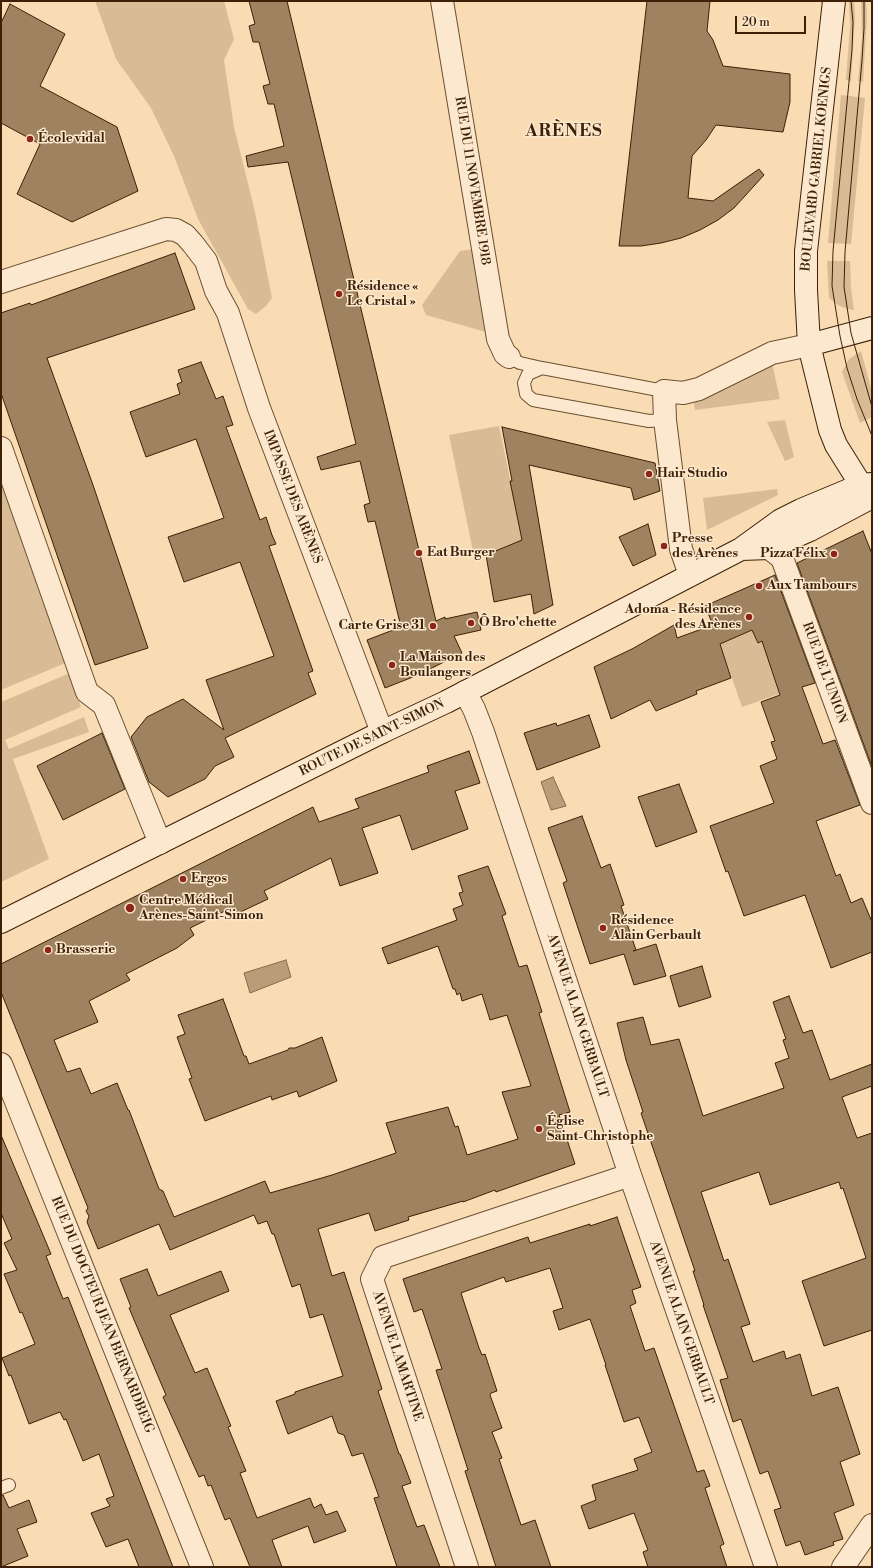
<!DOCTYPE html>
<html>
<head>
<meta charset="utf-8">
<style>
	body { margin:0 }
	#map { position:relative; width:873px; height:1568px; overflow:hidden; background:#f9dcb3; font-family:"Libre Bodoni",serif }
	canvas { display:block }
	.frame { position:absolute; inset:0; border:2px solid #3d2005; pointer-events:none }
	.scale { position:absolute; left:735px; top:16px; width:71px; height:18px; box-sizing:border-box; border:2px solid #3d2005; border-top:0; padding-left:5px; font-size:12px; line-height:14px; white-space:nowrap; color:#3d2005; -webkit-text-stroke:3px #fbe8ce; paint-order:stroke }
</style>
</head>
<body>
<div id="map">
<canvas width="873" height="1568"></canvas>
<div class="frame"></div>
<div class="scale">20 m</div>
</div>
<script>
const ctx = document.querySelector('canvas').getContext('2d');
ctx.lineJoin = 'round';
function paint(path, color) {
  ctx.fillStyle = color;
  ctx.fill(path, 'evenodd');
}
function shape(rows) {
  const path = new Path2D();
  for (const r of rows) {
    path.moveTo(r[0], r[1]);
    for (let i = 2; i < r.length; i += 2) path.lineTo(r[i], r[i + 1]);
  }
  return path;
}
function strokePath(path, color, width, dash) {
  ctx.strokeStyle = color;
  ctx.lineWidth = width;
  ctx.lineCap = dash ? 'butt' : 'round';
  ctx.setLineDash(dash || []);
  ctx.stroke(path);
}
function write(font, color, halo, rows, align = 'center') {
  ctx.font = font + ' "Libre Bodoni",serif';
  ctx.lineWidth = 3;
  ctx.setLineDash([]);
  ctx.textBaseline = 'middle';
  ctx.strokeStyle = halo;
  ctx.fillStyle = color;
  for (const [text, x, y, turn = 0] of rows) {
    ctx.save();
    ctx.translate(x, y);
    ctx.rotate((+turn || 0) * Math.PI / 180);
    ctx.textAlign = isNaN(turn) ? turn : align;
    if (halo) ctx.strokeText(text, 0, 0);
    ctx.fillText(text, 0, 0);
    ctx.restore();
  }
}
paint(shape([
	[95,1,224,1,234,39,224,60,234,127,255,212,272,298,266,306,256,314,248,309,198,219,174,156,151,108,116,59],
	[849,1,854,1,855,17,851,81,846,80,850,26],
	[861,1,866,1,867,16,863,82,858,81,862,37],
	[841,95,865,98,851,244,828,243],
	[474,249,486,332,426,315,422,305,460,251],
	[827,261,850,261,851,288,854,310,847,309,838,305,829,298],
	[861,351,872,391,872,417,860,423,842,372,849,359],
	[771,359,780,399,695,410,693,398],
	[785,420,794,457,785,461,767,422],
	[499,426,524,546,474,556,449,435],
	[1,473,68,662,1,690],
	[777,489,778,495,707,530,703,498],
	[793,628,804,657,771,669,779,694,742,707,720,644,752,630,758,643],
	[70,673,81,707,5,740,9,749,84,717,89,732,13,759,49,859,1,882,1,702]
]), '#d9bc95');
const water = shape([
	[553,777,566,806,551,810,541,782,553,777],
	[286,960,291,977,250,993,244,973,286,960]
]);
paint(water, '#b99c78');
strokePath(water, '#876a4a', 1);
const building = shape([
	[249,1,287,1,436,621,445,617,445,619,477,612,481,630,454,636,462,653,418,675,385,688,367,640,401,627,375,521,368,522,364,505,370,503,360,461,321,470,317,457,356,444,288,162,248,167,246,156,284,146,274,104,268,104,263,86,270,84,259,42,253,42,249,26,255,24,249,1],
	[647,1,710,1,707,31,713,40,723,66,790,74,790,102,783,132,716,125,706,140,692,156,688,198,713,201,759,169,764,175,734,208,718,220,700,230,681,238,661,243,641,246,619,246,647,1],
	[10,4,65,34,40,86,117,127,138,191,72,222,17,194,40,144,1,123,1,23,10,4],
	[175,253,195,309,47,358,93,485,148,648,95,665,1,393,1,313,30,303,31,305,175,253],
	[201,362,216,399,223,396,233,425,226,427,260,520,266,517,272,535,276,544,269,546,313,671,308,673,316,694,225,738,234,757,215,766,205,779,168,797,149,782,131,737,147,717,183,699,224,730,206,680,274,656,240,562,184,582,168,537,224,518,196,439,146,457,130,412,180,394,177,384,182,382,178,370,201,362],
	[502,427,655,463,660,491,634,500,631,488,529,465,553,605,534,614,531,594,494,602,486,555,522,540,510,481,512,481,502,427],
	[648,524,656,555,633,566,619,537,648,524],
	[863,531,872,554,872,767,797,563,863,531],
	[775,575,815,683,802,687,823,744,835,740,860,805,816,821,836,876,840,874,851,903,862,898,872,922,872,952,831,968,805,895,744,916,728,871,726,872,710,826,774,803,760,766,777,759,771,742,775,741,761,702,780,695,762,641,758,643,752,630,720,644,731,678,696,691,697,694,656,711,650,700,611,719,594,667,632,649,674,625,677,638,713,625,705,606,775,575],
	[589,715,600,747,537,770,524,733,556,723,557,726,589,715],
	[102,733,125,789,63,820,37,766,102,733],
	[469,751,480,783,455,791,468,829,412,850,400,815,362,828,378,873,340,886,331,858,264,891,268,899,232,916,229,909,190,928,194,935,186,941,177,948,126,974,130,980,89,1001,98,1022,54,1040,67,1072,80,1068,91,1094,117,1083,128,1110,129,1110,159,1189,163,1191,174,1217,265,1181,270,1193,332,1175,396,1153,386,1123,448,1107,455,1127,458,1126,467,1155,518,1139,502,1092,531,1086,507,1015,490,1020,482,994,462,1001,460,993,457,995,455,989,453,989,438,946,388,964,382,948,457,920,453,909,463,905,459,893,463,892,458,876,488,866,506,914,502,916,519,967,527,965,542,1012,539,1013,570,1112,559,1115,575,1164,496,1192,495,1190,463,1202,463,1201,408,1217,409,1220,375,1231,369,1213,318,1229,332,1276,344,1272,382,1389,378,1391,399,1454,400,1454,411,1483,402,1486,417,1527,424,1525,440,1567,397,1567,374,1498,379,1497,363,1453,352,1456,344,1435,338,1433,332,1416,288,1434,276,1401,295,1394,295,1392,343,1376,323,1314,310,1318,300,1284,292,1287,274,1234,272,1234,267,1221,258,1224,254,1215,170,1250,159,1224,98,1249,87,1222,89,1216,86,1211,88,1208,1,992,1,964,313,807,319,822,359,808,355,799,429,772,427,766,469,751],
	[679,784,697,832,656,847,638,797,679,784],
	[582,816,601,868,610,864,624,905,621,906,636,950,633,951,656,944,666,976,634,985,624,954,590,964,563,883,567,881,548,828,582,816],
	[702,966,711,997,679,1007,670,976,702,966],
	[789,996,803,1033,812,1030,830,1080,872,1064,872,1086,842,1097,857,1138,872,1133,872,1330,824,1346,802,1281,866,1258,843,1188,841,1189,839,1182,770,1205,759,1172,701,1192,724,1261,728,1259,750,1324,741,1327,753,1362,784,1351,786,1359,800,1354,812,1396,838,1387,860,1454,840,1462,854,1505,834,1513,843,1539,833,1542,834,1545,805,1555,800,1541,786,1546,774,1510,781,1508,768,1471,760,1474,741,1419,733,1422,720,1380,728,1378,703,1305,704,1305,693,1271,695,1271,641,1113,643,1112,626,1060,617,1023,643,1017,651,1045,679,1039,703,1116,784,1088,775,1063,789,1058,783,1040,786,1039,773,1002,789,996],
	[223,999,244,1056,246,1056,249,1064,288,1050,289,1048,295,1048,322,1037,337,1081,299,1097,297,1091,272,1100,271,1096,205,1121,189,1079,192,1078,177,1037,185,1034,178,1015,223,999],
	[1,1135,51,1254,46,1256,63,1299,68,1297,173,1567,139,1567,128,1539,106,1547,91,1513,110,1506,106,1499,114,1496,99,1454,83,1461,66,1419,64,1420,60,1412,29,1424,11,1375,9,1376,2,1358,35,1344,22,1312,20,1313,4,1274,17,1270,4,1243,12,1239,1,1213,1,1135],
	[617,1217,641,1287,632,1290,636,1303,630,1306,645,1351,654,1348,697,1472,704,1470,710,1486,705,1488,724,1544,720,1546,727,1567,648,1567,643,1552,648,1550,634,1513,589,1529,581,1506,596,1500,592,1485,638,1470,634,1459,652,1452,639,1417,624,1422,605,1365,606,1365,590,1319,559,1330,553,1311,563,1308,550,1268,506,1282,504,1277,461,1293,479,1348,482,1355,485,1354,497,1391,491,1393,490,1395,502,1428,492,1432,502,1458,499,1459,521,1525,535,1520,551,1567,496,1567,465,1471,468,1470,436,1370,442,1369,422,1309,414,1312,403,1279,528,1237,530,1243,590,1224,590,1226,617,1217],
	[147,1269,158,1296,221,1271,229,1291,170,1315,195,1373,207,1368,231,1426,228,1427,246,1471,240,1473,257,1518,310,1498,314,1508,321,1504,326,1515,337,1511,346,1531,314,1543,308,1526,272,1540,282,1567,250,1567,230,1518,225,1520,211,1485,208,1486,204,1475,199,1477,163,1397,166,1395,129,1308,131,1307,120,1279,147,1269],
	[1,1495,3,1495,9,1508,29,1500,37,1522,17,1529,28,1556,1,1567,1,1495]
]);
paint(building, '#9f825f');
strokePath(building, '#3d2005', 1);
const lane = shape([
	[509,357,520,363,542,368,664,391],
	[542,368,528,374,524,383,526,394,533,400,649,421,665,420],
	[1,1488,9,1485]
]);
const street = shape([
	[442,1,498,339,505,354,509,357],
	[1,282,166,229,176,230,185,235,193,244,206,261,216,291,228,313,259,408,382,732],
	[1,448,87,692,104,705,160,843],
	[769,548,782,558,872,803],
	[690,575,681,549,665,420,664,391,683,393,699,389,772,353,809,345],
	[465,692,474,709,483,732,630,1175,766,1567],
	[1,1064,202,1567],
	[467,1567,372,1279,383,1257,630,1175],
	[843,1567,872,1525]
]);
const secondary = shape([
	[834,1,806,251,806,290,809,345,830,430,836,445,861,485,871,496],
	[809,345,872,328],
	[741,549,769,548,810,530,872,497],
	[1,922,382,732,446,702,741,549,781,520,801,510,861,485,872,484]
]);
strokePath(lane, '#6c4f30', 14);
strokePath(street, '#6c4f30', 24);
strokePath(secondary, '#3d2005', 24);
strokePath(lane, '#fbe8ce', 12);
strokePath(street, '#fbe8ce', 22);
strokePath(secondary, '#fbe8ce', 22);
strokePath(shape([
	[851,1,853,22,852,50,833,251,832,286,840,336,847,368,857,399,872,436],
	[864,1,864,28,862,60,845,252,844,287,851,333,872,407]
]), '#3d2005', 1);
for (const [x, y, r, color] of [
	[30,139,4,"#8f2418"],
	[339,294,4,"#8f2418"],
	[649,474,4,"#8f2418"],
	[664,546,4,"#8f2418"],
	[419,553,4,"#8f2418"],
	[834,554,4,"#8f2418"],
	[759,586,4,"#8f2418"],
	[749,617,4,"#8f2418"],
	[471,623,4,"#8f2418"],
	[433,626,4,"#8f2418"],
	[392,665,4,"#8f2418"],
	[183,879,4,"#8f2418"],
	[130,908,5,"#8f2418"],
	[603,928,4,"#8f2418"],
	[48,950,4,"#8f2418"],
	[539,1129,4,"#8f2418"]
]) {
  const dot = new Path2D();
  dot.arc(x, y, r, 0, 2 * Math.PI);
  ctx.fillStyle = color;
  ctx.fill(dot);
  strokePath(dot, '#fbe8ce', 1.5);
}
write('bold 13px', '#3d2005', '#fbe8ce', [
	["École vidal",38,139],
	["Résidence «",347,287],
	["Le Cristal »",347,302],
	["Hair Studio",657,474],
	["Presse",672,539],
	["des Arènes",672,554],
	["Eat Burger",427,553],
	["Pizza Félix",826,554,"right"],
	["Aux Tambours",767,586],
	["Adoma - Résidence",741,610,"right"],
	["des Arènes",741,625,"right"],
	["Ô Bro'chette",479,623],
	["Carte Grise 31",425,626,"right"],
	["La Maison des",400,658],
	["Boulangers",400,673],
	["Ergos",191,879],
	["Centre Médical",139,901],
	["Arènes-Saint-Simon",139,916],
	["Résidence",611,921],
	["Alain Gerbault",611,936],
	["Brasserie",56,950],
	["Église",547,1122],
	["Saint-Christophe",547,1137]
], 'left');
write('13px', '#3d2005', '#fbe8ce', [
	["BOULEVARD GABRIEL KOENIGS",817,169,-84],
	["RUE DU 11 NOVEMBRE 1918",472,181,81],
	["IMPASSE DES ARÈNES",292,497,69],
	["RUE DE L'UNION",824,673,70],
	["ROUTE DE SAINT-SIMON",372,738,-26],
	["AVENUE ALAIN GERBAULT",577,1016,72],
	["RUE DU DOCTEUR JEAN BERNARDBEIG",102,1315,68],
	["AVENUE ALAIN GERBAULT",681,1323,71],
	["AVENUE LAMARTINE",397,1356,72]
]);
ctx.letterSpacing = '1px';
write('bold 17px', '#3d2005', '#fbe8ce', [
	["ARÈNES",564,132]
]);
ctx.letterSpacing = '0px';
</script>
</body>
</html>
